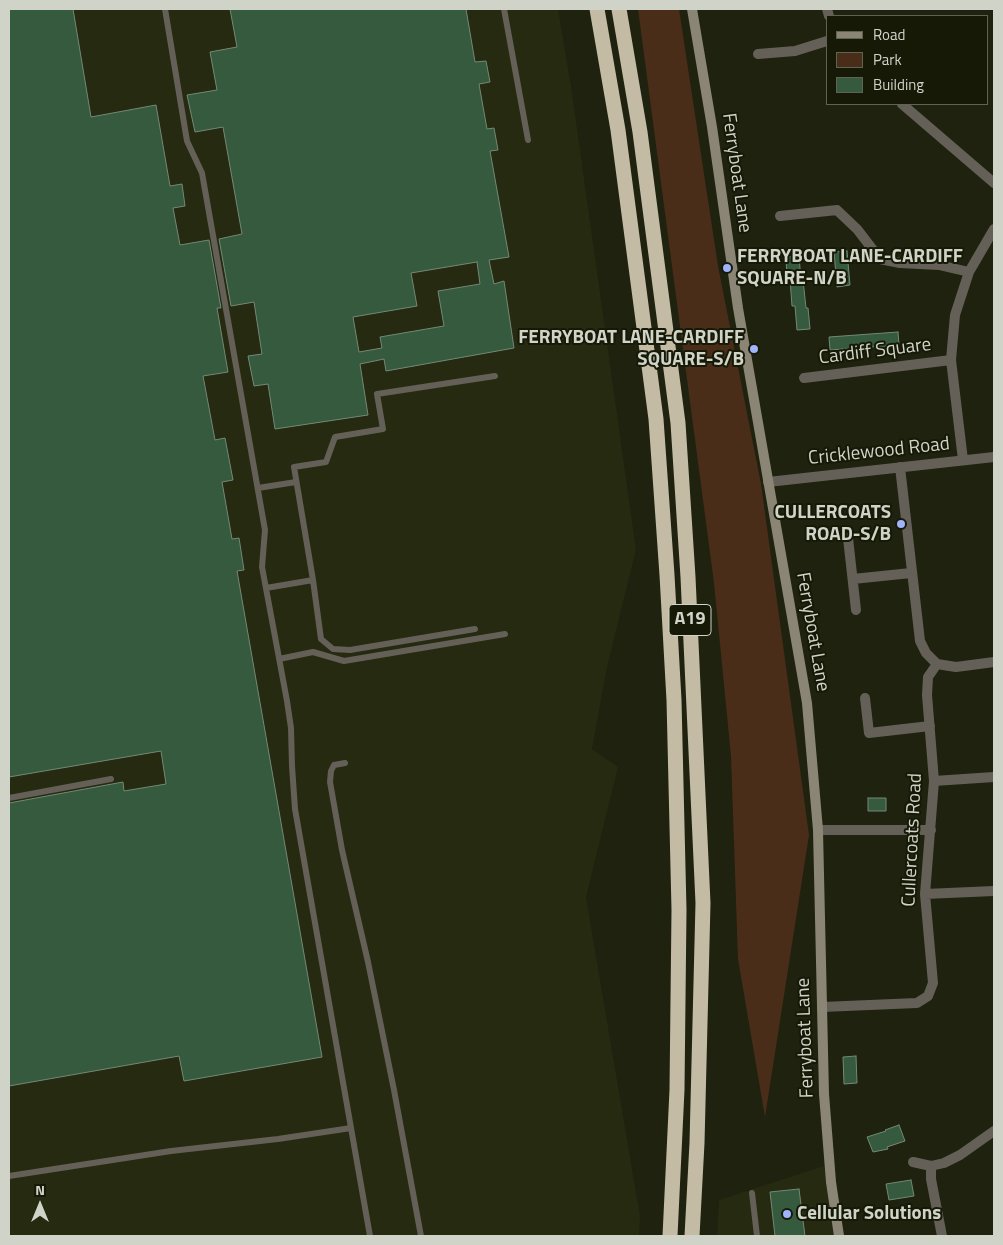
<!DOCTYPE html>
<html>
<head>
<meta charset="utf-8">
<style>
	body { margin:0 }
	#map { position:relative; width:1003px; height:1245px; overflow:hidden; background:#1e220f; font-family:"Titillium Web",sans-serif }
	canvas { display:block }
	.frame { position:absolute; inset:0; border:10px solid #d0d3c7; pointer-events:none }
	.legend { position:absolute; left:826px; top:15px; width:162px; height:90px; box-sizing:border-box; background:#151906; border:1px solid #606353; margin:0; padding:6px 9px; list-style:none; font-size:15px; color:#d0d3c7 }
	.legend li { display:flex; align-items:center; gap:10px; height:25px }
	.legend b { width:25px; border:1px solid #606353 }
	.north { position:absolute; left:15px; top:1180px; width:50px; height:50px; -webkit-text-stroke:4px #151906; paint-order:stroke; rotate:0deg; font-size:14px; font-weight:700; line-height:20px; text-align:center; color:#d0d3c7 }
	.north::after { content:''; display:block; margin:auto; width:18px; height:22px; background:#d0d3c7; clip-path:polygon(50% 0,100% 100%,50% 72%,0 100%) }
</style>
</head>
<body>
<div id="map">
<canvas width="1003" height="1245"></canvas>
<div class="frame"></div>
<ul class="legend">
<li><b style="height:6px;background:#8b8576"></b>Road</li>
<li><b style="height:14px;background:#4a2d18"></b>Park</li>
<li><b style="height:14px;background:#355a3d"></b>Building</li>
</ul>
<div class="north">N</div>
</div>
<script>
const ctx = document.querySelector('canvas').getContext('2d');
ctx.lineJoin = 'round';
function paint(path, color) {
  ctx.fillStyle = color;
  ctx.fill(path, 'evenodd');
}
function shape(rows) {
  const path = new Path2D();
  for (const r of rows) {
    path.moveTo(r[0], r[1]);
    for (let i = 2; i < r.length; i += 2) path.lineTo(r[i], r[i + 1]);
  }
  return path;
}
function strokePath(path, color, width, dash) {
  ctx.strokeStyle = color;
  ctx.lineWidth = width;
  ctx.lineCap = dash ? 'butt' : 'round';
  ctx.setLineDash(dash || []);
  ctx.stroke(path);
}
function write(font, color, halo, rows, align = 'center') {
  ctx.font = font + ' "Titillium Web",sans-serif';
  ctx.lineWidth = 4;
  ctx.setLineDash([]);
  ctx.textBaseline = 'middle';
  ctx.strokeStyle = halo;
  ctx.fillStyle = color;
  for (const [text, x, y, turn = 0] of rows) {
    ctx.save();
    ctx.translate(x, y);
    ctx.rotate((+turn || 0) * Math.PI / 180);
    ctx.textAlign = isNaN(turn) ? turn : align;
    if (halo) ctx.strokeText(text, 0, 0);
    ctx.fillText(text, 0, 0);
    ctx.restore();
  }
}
paint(shape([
	[9,9,558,9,571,86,636,550,607,667,592,749,618,767,586,897,640,1216,639,1236,9,1236],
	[824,1166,845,1236,717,1236,719,1200]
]), '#252a10');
paint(shape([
	[638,9,679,9,718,266,761,484,809,835,765,1117,738,959,731,756,714,583]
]), '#4a2d18');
const building = shape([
	[9,9,73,9,91,117,156,105,170,186,182,184,185,206,173,208,180,245,209,240,221,308,217,308,228,372,203,376,215,440,225,438,233,480,222,482,232,539,239,538,244,570,237,571,322,1057,184,1081,179,1056,9,1086,9,803,123,782,124,791,166,784,161,751,9,777,9,9],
	[230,9,466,9,475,62,486,61,490,82,479,84,487,129,494,128,498,150,490,151,509,257,489,260,494,284,504,281,514,348,386,371,384,359,360,364,368,415,275,429,268,384,254,386,248,356,262,354,254,302,231,306,219,239,242,234,223,127,195,132,187,95,217,90,210,52,237,47,230,9],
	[477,262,480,284,438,291,444,326,380,337,382,348,359,352,353,317,417,306,411,273,477,262],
	[847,251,850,285,837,287,834,252,847,251],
	[799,256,801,280,803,280,806,308,808,308,810,329,797,330,795,306,792,306,790,279,787,279,786,257,799,256],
	[898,332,899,345,830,350,829,337,898,332],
	[868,798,886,798,886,811,868,811,868,798],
	[856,1056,857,1083,844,1084,843,1057,856,1056],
	[899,1125,905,1141,887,1147,888,1149,873,1152,867,1137,886,1131,885,1130,899,1125],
	[911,1180,914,1196,889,1200,886,1184,911,1180],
	[799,1189,805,1236,775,1236,770,1192,799,1189]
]);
paint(building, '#355a3d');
strokePath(building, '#758878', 1);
strokePath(shape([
	[165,9,187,141,202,173,265,530,262,567,287,701,291,728,292,766,295,809,370,1236],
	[504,9,528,140],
	[258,488,296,482],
	[313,580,321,639,333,649,350,650,475,629],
	[266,588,313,580,294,467,326,462,335,437,383,429,377,394,495,376],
	[279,659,313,652,344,661,505,634],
	[345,763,334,765,331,771,330,782,342,850,368,962,394,1090,421,1236],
	[9,798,111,779],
	[9,1176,171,1151,278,1139,351,1128],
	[752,1193,757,1236]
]), '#646057', 6);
strokePath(shape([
	[827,9,829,16],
	[758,54,795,51,827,41],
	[902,104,994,183],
	[780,216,837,210,857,229,880,259,900,263,939,265,969,272],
	[804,378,951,360],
	[963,460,951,360,955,315,969,272,994,229],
	[900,467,920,641,926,653,937,664,956,667,994,662],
	[768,482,994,457],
	[848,538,856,610],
	[853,579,911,573],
	[865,698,869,733,930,726],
	[934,781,994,777],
	[818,830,931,830],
	[925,894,994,891],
	[822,1007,917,1003,928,996,933,983,925,894,934,781,927,695,928,677,937,664],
	[913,1162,931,1166],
	[942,1236,931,1179,931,1166,944,1163,960,1155,994,1131]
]), '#646057', 10);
strokePath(shape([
	[692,9,712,127,738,308,807,703,818,830,824,1094,831,1182,839,1236]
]), '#8b8576', 10);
strokePath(shape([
	[597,9,618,130,656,419,667,575,674,700,679,910,677,1090,670,1236],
	[619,9,640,132,678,423,688,577,703,903,697,1143,692,1236]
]), '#c4bba4', 15);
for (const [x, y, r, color] of [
	[727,268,5,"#a0b3fd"],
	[754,349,5,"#a0b3fd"],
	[901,524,5,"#a0b3fd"],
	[787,1214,5,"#a0b3fd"]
]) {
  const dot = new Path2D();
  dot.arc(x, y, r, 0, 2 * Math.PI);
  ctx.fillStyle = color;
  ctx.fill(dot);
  strokePath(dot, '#151906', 2);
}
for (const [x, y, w] of [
	[690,620,42]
]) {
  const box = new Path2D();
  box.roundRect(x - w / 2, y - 15.5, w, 31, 4);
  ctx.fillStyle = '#151906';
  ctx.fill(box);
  strokePath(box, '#d0d3c7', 1);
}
write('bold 18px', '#d0d3c7', null, [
	["A19",690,620]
]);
write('19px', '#d0d3c7', '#151906', [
	["Ferryboat Lane",736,173,82],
	["Cardiff Square",875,352,-7],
	["Cricklewood Road",879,452,-6],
	["Ferryboat Lane",812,632,80],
	["Cullercoats Road",913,840,-87],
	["Ferryboat Lane",806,1038,-92]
]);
write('bold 19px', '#d0d3c7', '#151906', [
	["FERRYBOAT LANE-CARDIFF",737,257],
	["SQUARE-N/B",737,279],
	["FERRYBOAT LANE-CARDIFF",744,338,"right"],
	["SQUARE-S/B",744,360,"right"],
	["CULLERCOATS",891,513,"right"],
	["ROAD-S/B",891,535,"right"],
	["Cellular Solutions",797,1214]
], 'left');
</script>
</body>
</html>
